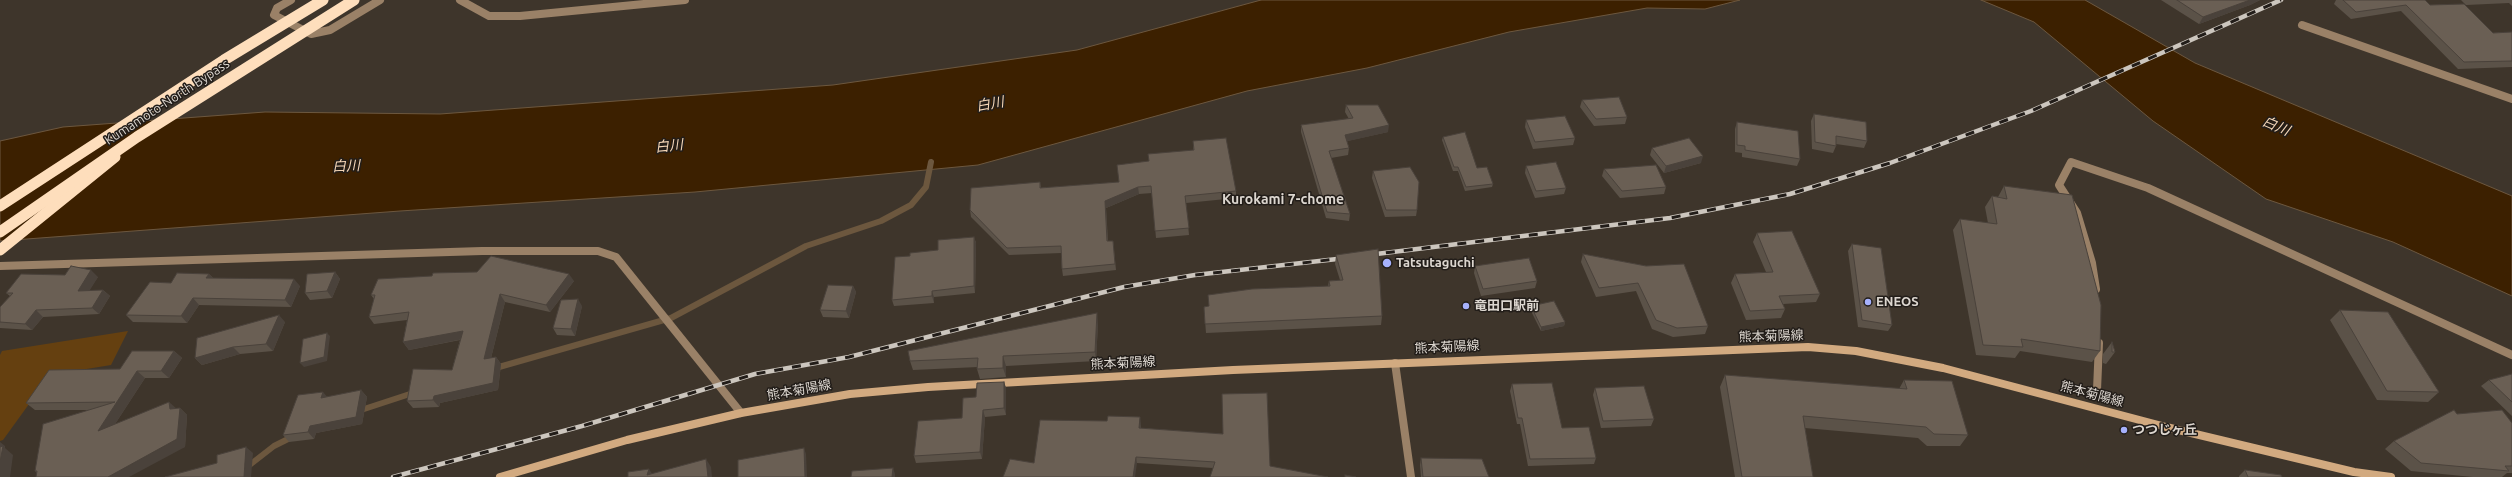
<!DOCTYPE html>
<html>
<head>
<meta charset="utf-8">
<style>
	body { margin:0 }
	canvas { display:block; background:#3e352b }
</style>
</head>
<body>
<canvas width="2512" height="477"></canvas>
<script>
const ctx = document.querySelector('canvas').getContext('2d');
ctx.lineJoin = 'round';
function paint(path, color) {
  ctx.fillStyle = color;
  ctx.fill(path, 'evenodd');
}
function shape(rows) {
  const path = new Path2D();
  for (const r of rows) {
    path.moveTo(r[0], r[1]);
    for (let i = 2; i < r.length; i += 2) path.lineTo(r[i], r[i + 1]);
  }
  return path;
}
function strokePath(path, color, width, dash) {
  ctx.strokeStyle = color;
  ctx.lineWidth = width;
  ctx.lineCap = dash ? 'butt' : 'round';
  ctx.setLineDash(dash || []);
  ctx.stroke(path);
}
function write(font, color, halo, rows, align = 'center') {
  ctx.font = font + ' Ubuntu,"Noto Sans JP",sans-serif';
  ctx.lineWidth = 3;
  ctx.setLineDash([]);
  ctx.textBaseline = 'middle';
  ctx.strokeStyle = halo;
  ctx.fillStyle = color;
  for (const [text, x, y, turn = 0] of rows) {
    ctx.save();
    ctx.translate(x, y);
    ctx.rotate((+turn || 0) * Math.PI / 180);
    ctx.textAlign = isNaN(turn) ? turn : align;
    if (halo) ctx.strokeText(text, 0, 0);
    ctx.fillText(text, 0, 0);
    ctx.restore();
  }
}
paint(shape([
	[128,331,111,365,50,375,3,440,0,441,0,355,2,351]
]), '#654010');
const water = shape([
	[1261,0,1740,0,1705,9,1647,8,1509,32,1367,68,1247,91,978,165,695,192,400,211,0,241,0,141,63,127,265,112,440,114,833,85,1077,50,1261,0],
	[1981,0,2085,0,2195,63,2512,196,2512,296,2393,242,2266,199,2153,121,2034,22,1981,0]
]);
paint(water, '#3c2000');
strokePath(water, '#6c573e', 1);
strokePath(shape([
	[492,369,671,318,806,246,881,221,911,205,926,187,931,162],
	[358,411,416,392],
	[247,467,274,446,294,436]
]), '#6c573e', 6);
strokePath(shape([
	[2096,289,2092,263,2077,213,2059,185,2071,162,2148,188,2512,355],
	[2097,390,2099,343]
]), '#9a8167', 8);
strokePath(shape([
	[291,0,277,8,274,15,311,34,330,30,380,0],
	[460,0,489,16,520,16,685,0],
	[2302,25,2512,99],
	[0,266,482,251,598,251,616,257,741,413],
	[1395,363,1411,477]
]), '#9a8167', 8);
strokePath(shape([
	[500,477,627,440,741,413,850,394,928,387,1233,370,1808,347,1856,351,1943,368,2166,427,2354,472,2391,477]
]), '#d2aa80', 8);
strokePath(shape([
	[0,250,115,157]
]), '#fedebc', 11);
const rail = shape([
	[1368,255,1670,218,1790,194,1890,163,2031,111,2281,0],
	[393,477,582,426,755,374,849,357,1124,287,1195,275,1346,258]
]);
strokePath(rail, '#ccc6be', 4.5);
strokePath(rail, '#221d19', 3, [9]);
strokePath(shape([
	[0,206,224,60,323,0],
	[0,232,137,137,354,0]
]), '#fedebc', 11);
paint(shape([
	[2161,0,2260,0,2250,5,2199,24],
	[2336,0,2425,0,2430,5,2493,33,2512,32,2512,67,2458,69,2401,11,2351,19,2334,4],
	[2461,0,2512,0,2512,6,2509,3,2466,5],
	[1582,100,1627,117,1625,124,1594,126,1580,107],
	[1346,105,1388,132,1347,141,1349,148,1348,155,1331,158,1350,214,1349,221,1326,218,1301,132,1301,125,1349,119,1345,112],
	[1814,114,1867,141,1864,148,1836,144,1836,146,1833,153,1812,149,1811,121],
	[1526,120,1575,138,1573,145,1533,149,1525,127],
	[1737,122,1800,159,1797,166,1742,157,1742,153,1735,152,1735,129],
	[1443,137,1493,184,1492,187,1465,191,1458,171,1453,171,1442,140],
	[1193,141,1236,191,1236,198,1186,203,1189,235,1156,238,1152,193,1139,194,1106,208,1108,241,1113,241,1116,270,1063,276,1062,269,1061,253,1009,255,971,217,970,210,1040,182,1041,188,1119,182,1149,161,1193,150],
	[1652,148,1701,163,1664,173,1650,155],
	[1526,166,1566,188,1564,194,1535,198,1525,173],
	[1604,169,1666,187,1664,194,1620,198,1602,176],
	[1373,171,1417,210,1416,216,1385,217,1372,178],
	[2004,186,2100,351,2092,362,2020,351,2015,358,1976,355,1953,230,1960,219,1988,223,1985,207,1992,196,1998,197],
	[1757,233,1820,294,1816,302,1783,304,1785,309,1781,318,1746,320,1731,283,1735,274,1766,272,1753,242],
	[974,237,976,243,975,293,934,297,934,303,894,306,892,300,910,256,938,250],
	[1852,244,1892,325,1888,331,1858,327,1848,251],
	[1583,254,1646,266,1708,326,1705,334,1673,337,1652,329,1636,291,1596,297,1581,262],
	[1336,255,1382,316,1381,325,1206,333,1204,307,1328,286,1329,281,1340,280,1335,264],
	[1475,266,1537,281,1535,288,1481,296,1474,273],
	[335,272,340,279,332,298,310,300,305,293],
	[209,274,213,278,300,286,291,307,199,305,187,323,133,322,126,315,171,283],
	[432,276,574,281,550,312,505,302,491,358,496,357,501,364,498,390,440,403,439,407,413,408,407,401,452,370,460,340,409,350,403,342,407,320,374,324,369,317,374,299,371,295],
	[98,277,89,290,103,290,110,296,99,314,43,317,32,330,0,328,0,307,10,296,6,293],
	[853,286,856,292,849,318,823,317,820,310],
	[582,306,575,336,557,335,553,328],
	[1531,306,1565,322,1564,326,1541,331,1530,309],
	[2340,310,2439,392,2428,402,2377,400,2330,320],
	[285,322,273,351,240,354,202,365,195,358],
	[1098,323,1096,361,1006,366,1006,377,980,379,977,369,978,367,913,370,910,361],
	[2112,342,2115,352,2106,364,2103,363,2103,354],
	[174,351,182,358,169,378,145,378,115,424,175,408,180,408,187,415,185,447,37,473,35,471,91,410,35,410,26,403,120,369],
	[2512,374,2512,416,2481,386,2489,380],
	[1725,375,1899,389,1904,380,1968,435,1960,446,1927,446,1918,438,1805,428,1813,477,1735,477,1720,387],
	[1004,382,1006,388,1006,415,985,417,982,459,916,463,914,456,962,418,976,397],
	[1512,384,1596,458,1594,464,1528,466,1520,424,1517,424,1510,391],
	[1595,388,1654,419,1651,426,1601,428,1593,395],
	[361,390,367,397,362,424,316,433,314,439,289,442,283,435,327,397],
	[1267,393,1213,468,1137,463,1034,463,1141,424,1141,428,1223,434],
	[2457,414,2512,423,2512,473,2507,473,2502,477,2473,477,2411,471,2385,449,2394,441],
	[1421,458,1489,477,1421,477,1420,465],
	[2245,470,2282,477,2239,477,2239,476]
]), '#5b5248');
paint(shape([
	[2250,0,2260,0,2250,5,2199,24,2203,17],
	[1389,125,1388,132,1344,142,1345,135],
	[1703,156,1701,163,1664,173,1666,166],
	[1138,187,1139,194,1106,208,1108,248,1105,201],
	[974,237,976,243,975,293,974,286],
	[91,270,98,277,85,298,78,291],
	[335,272,340,279,332,298,327,291],
	[209,274,215,281,206,278],
	[569,274,574,281,550,312,546,305],
	[294,279,300,286,291,307,285,300],
	[853,286,856,292,849,318,846,311],
	[103,290,110,296,99,314,92,308],
	[932,291,934,297,934,303,932,296],
	[500,294,505,302,489,366,484,359],
	[193,298,199,305,187,323,181,316],
	[578,299,582,306,575,336,571,329],
	[36,310,43,317,32,330,25,324],
	[1097,313,1098,323,1096,361,1095,352],
	[279,315,285,322,273,351,266,344],
	[1565,322,1564,326,1541,331,1541,327],
	[463,331,468,338,409,350,403,342],
	[327,333,330,336,327,361,304,367,300,363],
	[233,347,240,354,202,365,195,358],
	[174,351,182,358,169,378,161,371],
	[1003,356,1006,366,1006,377,1003,368],
	[496,357,501,364,498,390,440,403,439,407,433,400,434,396],
	[137,371,145,378,106,438,98,431],
	[1004,382,1006,388,1006,415,1004,408],
	[361,390,367,397,362,424,316,433,314,439,308,432,310,426],
	[323,392,329,399,321,398],
	[169,402,177,409,170,409],
	[180,408,187,415,185,447,129,477,108,477],
	[983,410,985,417,982,459,980,452],
	[1140,417,1141,424,1140,435,1139,428],
	[0,442,5,446,5,448,13,455,10,477,0,477],
	[246,447,253,453,251,477,244,477],
	[804,448,806,454,807,477,805,477],
	[1136,457,1137,463,1135,477,1133,477],
	[706,459,711,467,712,477,708,477],
	[893,468,895,474,895,477,892,477],
	[649,469,654,477,647,475]
]), '#4a423b');
const building = shape([
	[2177,0,2250,0,2203,17,2177,0],
	[2343,0,2425,0,2430,5,2464,4,2493,33,2512,32,2512,61,2464,62,2406,5,2356,12,2343,0],
	[1619,97,1627,117,1596,119,1582,100,1619,97],
	[1346,105,1378,105,1389,125,1345,135,1349,148,1329,151,1350,214,1327,212,1301,125,1353,118,1346,105],
	[1814,114,1866,122,1867,141,1836,136,1836,146,1815,142,1814,114],
	[1565,116,1575,138,1535,142,1526,120,1565,116],
	[1737,122,1798,131,1800,159,1745,150,1745,146,1737,145,1737,122],
	[1465,132,1477,168,1487,167,1493,184,1466,187,1458,167,1454,167,1443,137,1465,132],
	[1226,138,1236,191,1185,196,1189,228,1155,231,1151,186,1138,187,1105,201,1107,241,1113,241,1115,264,1062,269,1061,246,1007,248,970,210,971,188,1040,182,1040,188,1119,182,1117,165,1149,161,1148,154,1194,150,1193,141,1226,138],
	[1689,138,1703,156,1666,166,1652,148,1689,138],
	[1556,162,1566,188,1536,191,1526,166,1556,162],
	[1656,165,1666,187,1622,191,1604,169,1656,165],
	[1410,167,1419,182,1417,210,1386,210,1373,171,1410,167],
	[2004,186,2072,195,2101,305,2100,351,2021,339,2023,347,1983,345,1960,219,1997,224,1992,196,2007,199,2004,186],
	[1792,231,1820,294,1779,296,1785,309,1750,311,1735,274,1773,272,1757,233,1792,231],
	[974,237,974,286,932,291,932,296,892,300,895,257,910,256,910,253,938,250,938,240,974,237],
	[1852,244,1881,248,1892,325,1862,320,1852,244],
	[1378,249,1382,316,1205,324,1204,307,1209,306,1208,295,1252,289,1330,286,1329,281,1343,280,1336,255,1378,249],
	[1583,254,1646,266,1684,264,1708,326,1677,328,1656,320,1638,283,1599,288,1583,254],
	[491,256,569,274,546,305,500,294,484,359,496,357,493,383,434,396,433,400,407,401,413,369,452,370,463,331,403,342,409,312,369,317,375,295,371,295,378,279,432,276,433,273,477,272,491,256],
	[1529,258,1537,281,1483,289,1475,266,1529,258],
	[71,266,91,270,78,291,103,290,92,308,36,310,25,324,0,322,0,307,13,293,6,293,21,274,65,275,71,266],
	[335,272,327,291,305,293,307,274,335,272],
	[177,273,209,274,206,278,294,279,285,300,193,298,181,316,126,315,150,282,171,283,177,273],
	[828,285,853,286,846,311,820,310,828,285],
	[578,299,571,329,553,328,561,300,578,299],
	[1554,301,1565,322,1541,327,1531,306,1554,301],
	[2340,310,2388,312,2439,392,2387,391,2340,310],
	[1097,313,1095,352,1003,356,1003,368,977,369,978,358,910,361,908,351,1097,313],
	[279,315,266,344,233,347,195,358,197,338,279,315],
	[327,333,324,357,300,363,303,339,327,333],
	[2112,342,2115,352,2112,352,2112,342],
	[132,351,174,351,161,371,137,371,98,431,169,402,170,409,180,408,177,439,108,477,36,477,37,471,35,471,43,424,115,402,26,403,49,370,120,369,132,351],
	[2512,374,2512,402,2489,380,2512,374],
	[1725,375,1907,389,1904,380,1952,381,1968,435,1934,434,1926,427,1803,416,1813,477,1742,477,1725,375],
	[1004,382,1004,408,983,410,980,452,914,456,918,421,962,418,963,398,976,397,977,383,1004,382],
	[1552,383,1562,428,1589,427,1596,458,1530,459,1522,418,1518,418,1512,384,1552,383],
	[1644,386,1654,419,1603,421,1595,388,1644,386],
	[361,390,356,417,310,426,308,432,283,435,298,395,323,392,321,398,361,390],
	[1267,393,1270,466,1328,477,1210,477,1215,462,1136,457,1133,477,1003,477,1010,459,1034,463,1040,420,1107,421,1108,416,1140,417,1139,428,1223,434,1222,394,1267,393],
	[2454,410,2457,414,2502,410,2512,423,2512,466,2505,466,2509,471,2421,463,2394,441,2454,410],
	[3,446,0,462,0,447,3,446],
	[246,447,244,477,165,477,217,463,217,455,246,447],
	[804,448,805,477,738,477,738,460,804,448],
	[1421,458,1482,459,1489,477,1423,477,1421,458],
	[706,459,708,477,628,477,628,472,649,469,647,475,706,459],
	[893,468,892,477,851,477,852,471,893,468],
	[2245,470,2281,475,2282,477,2248,477,2245,470],
	[1345,475,1356,477,1345,477,1345,475]
]);
paint(building, '#6a5f54');
strokePath(building, '#4a423b', 1);
for (const [x, y, r, color] of [
	[1387,263,5,"#a6b1fc"],
	[1868,302,4,"#a6b1fc"],
	[1466,306,4,"#a6b1fc"],
	[2124,430,4,"#a6b1fc"]
]) {
  const dot = new Path2D();
  dot.arc(x, y, r, 0, 2 * Math.PI);
  ctx.fillStyle = color;
  ctx.fill(dot);
  strokePath(dot, '#221d19', 1.5);
}
write('13px', '#dcd6cf', '#221d19', [
	["Kumamoto-North Bypass",167,102,-33],
	["熊本菊陽線",1771,336,-2],
	["熊本菊陽線",1447,347,-3],
	["熊本菊陽線",1123,363,-3],
	["熊本菊陽線",799,390,-10],
	["熊本菊陽線",2092,394,15]
]);
write('bold 13px', '#dcd6cf', '#221d19', [
	["Tatsutaguchi",1396,263],
	["ENEOS",1876,302],
	["竜田口駅前",1474,306],
	["つつじヶ丘",2132,430]
], 'left');
write('italic 14px', '#f6d7b7', '#221d19', [
	["白川",990,104,-10],
	["白川",2276,126,23],
	["白川",669,146,-6],
	["白川",346,166,-3]
]);
write('bold 14px', '#dcd6cf', '#221d19', [
	["Kurokami 7-chome",1283,199]
]);
</script>
</body>
</html>
